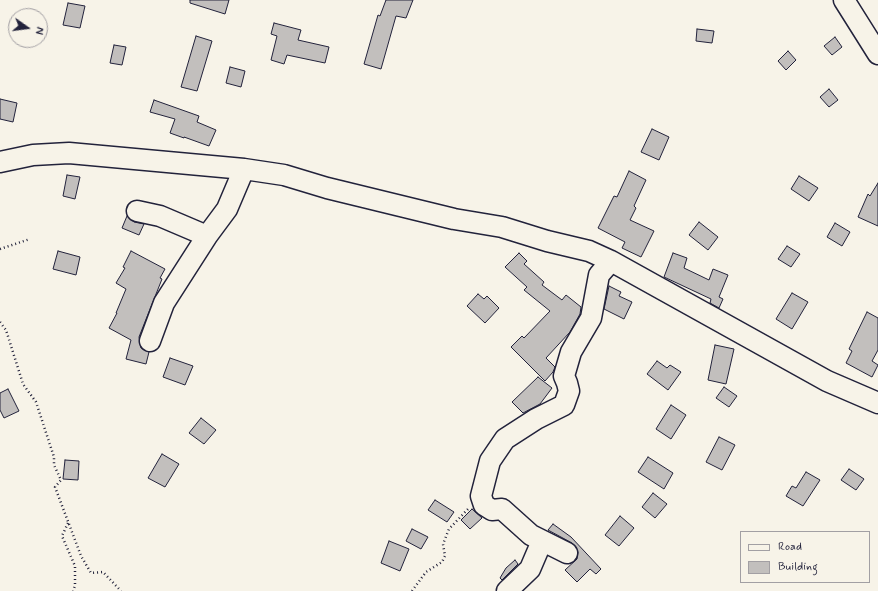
<!DOCTYPE html>
<html>
<head>
<meta charset="utf-8">
<style>
	body { margin:0 }
	#map { position:relative; width:878px; height:591px; overflow:hidden; background:#f7f3e8; font-family:Mynerve,sans-serif }
	canvas { display:block }
	.legend { position:absolute; left:740px; top:531px; width:130px; height:52px; box-sizing:border-box; background:#f7f3e8; border:1px solid #a29fa3; margin:0; padding:5px 7px; list-style:none; font-size:12px; color:#22223b }
	.legend li { display:flex; align-items:center; gap:8px; height:20px }
	.legend b { width:20px; border:1px solid #a29fa3 }
	.north { position:absolute; left:8px; top:8px; width:40px; height:40px; box-sizing:border-box; background:#f7f3e8; border:1px solid #a29fa3; border-radius:50%; rotate:104deg; font-size:11px; font-weight:700; line-height:16px; text-align:center; color:#22223b }
	.north::after { content:''; display:block; margin:auto; width:14px; height:18px; background:#22223b; clip-path:polygon(50% 0,100% 100%,50% 72%,0 100%) }
</style>
</head>
<body>
<div id="map">
<canvas width="878" height="591"></canvas>
<ul class="legend">
<li><b style="height:5px;background:#f7f3e8"></b>Road</li>
<li><b style="height:11px;background:#c2bfbd"></b>Building</li>
</ul>
<div class="north">N</div>
</div>
<script>
const ctx = document.querySelector('canvas').getContext('2d');
ctx.lineJoin = 'round';
function paint(path, color) {
  ctx.fillStyle = color;
  ctx.fill(path, 'evenodd');
}
function shape(rows) {
  const path = new Path2D();
  for (const r of rows) {
    path.moveTo(r[0], r[1]);
    for (let i = 2; i < r.length; i += 2) path.lineTo(r[i], r[i + 1]);
  }
  return path;
}
function strokePath(path, color, width, dash) {
  ctx.strokeStyle = color;
  ctx.lineWidth = width;
  ctx.lineCap = dash ? 'butt' : 'round';
  ctx.setLineDash(dash || []);
  ctx.stroke(path);
}
const building = shape([
	[190,0,229,0,225,14,190,3,190,0],
	[386,0,413,0,406,18,396,16,381,69,364,64,378,15,380,16,386,0],
	[68,3,85,6,80,28,63,25,68,3],
	[274,23,301,30,298,40,329,47,325,63,287,55,284,64,271,60,277,36,271,34,274,23],
	[697,29,714,31,712,43,696,41,697,29],
	[196,36,212,41,197,91,181,87,196,36],
	[835,37,842,47,832,55,824,46,835,37],
	[114,45,126,47,122,65,110,63,114,45],
	[788,51,796,60,786,70,778,61,788,51],
	[230,67,245,71,241,87,226,83,230,67],
	[829,89,838,100,829,107,820,97,829,89],
	[0,99,17,103,13,122,0,119,0,99],
	[154,100,199,116,197,122,216,130,209,146,184,137,184,138,170,133,175,119,150,112,154,100],
	[652,129,669,137,659,160,641,152,652,129],
	[629,171,646,180,634,206,636,208,630,220,654,231,641,257,622,248,625,242,598,228,614,196,617,197,629,171],
	[67,175,80,177,75,199,63,196,67,175],
	[799,176,818,188,809,201,791,189,799,176],
	[878,183,878,226,858,217,868,194,870,196,878,183],
	[127,216,134,222,144,224,139,235,122,228,127,216],
	[699,222,718,237,708,250,689,235,699,222],
	[835,223,850,232,842,246,827,237,835,223],
	[787,246,800,254,791,267,778,259,787,246],
	[58,251,80,257,76,275,53,269,58,251],
	[131,251,165,269,160,278,162,279,139,337,141,348,149,352,146,364,126,359,131,340,109,328,117,313,116,313,126,289,116,283,125,268,123,267,131,251],
	[519,253,527,261,524,264,544,282,542,285,562,300,566,295,581,307,580,314,570,332,546,358,555,367,553,372,545,381,511,347,522,336,524,338,550,311,524,290,527,287,505,267,519,253],
	[673,253,687,258,684,268,709,280,713,269,728,275,719,297,723,299,719,308,710,303,711,299,664,277,673,253],
	[609,286,621,292,619,296,632,302,624,319,604,309,609,286],
	[792,293,808,302,792,329,776,319,792,293],
	[478,294,484,299,487,296,499,308,485,323,467,306,478,294],
	[867,312,878,318,878,350,872,361,878,365,872,377,846,363,852,351,849,349,867,312],
	[715,345,734,349,726,384,708,380,715,345],
	[170,358,193,366,185,385,163,377,170,358],
	[657,361,667,368,670,365,681,372,668,390,647,374,657,361],
	[538,377,552,388,540,404,523,413,512,402,538,377],
	[724,387,737,396,729,407,716,398,724,387],
	[8,389,19,411,4,418,0,410,0,393,8,389],
	[671,405,686,415,671,439,656,429,671,405],
	[201,418,216,430,204,444,189,433,201,418],
	[719,437,735,445,722,470,706,462,719,437],
	[162,454,179,464,165,487,148,478,162,454],
	[648,457,673,473,664,489,638,472,648,457],
	[65,460,79,461,78,480,63,479,65,460],
	[849,469,864,479,856,490,841,480,849,469],
	[806,472,820,480,803,506,786,496,792,486,796,488,806,472],
	[653,493,667,504,655,518,642,507,653,493],
	[435,500,454,512,447,522,428,510,435,500],
	[472,509,482,518,470,529,461,520,472,509],
	[620,516,634,528,619,546,605,535,620,516],
	[553,524,571,537,601,569,596,574,590,569,577,582,565,570,577,559,578,552,572,543,548,530,553,524],
	[412,529,428,537,421,549,406,541,412,529],
	[389,541,409,549,400,571,381,563,389,541],
	[515,560,518,564,502,580,500,578,506,568,515,560]
]);
paint(building, '#c2bfbd');
strokePath(building, '#22223b', 1);
const minor = shape([
	[844,0,878,54],
	[0,162,33,155,69,153,244,169,284,175,327,188,454,219,502,227,547,241,589,251,611,261,827,381,878,403],
	[137,211,160,216,207,236],
	[150,341,164,303,207,236,227,209,244,169],
	[567,553,531,535,502,509,492,510,484,505,481,496,490,461,505,439,536,419,564,405,569,391,567,383,564,376,571,352,591,318,599,275,611,261],
	[507,591,530,569,542,541]
]);
strokePath(minor, '#22223b', 23);
strokePath(shape([
	[0,249,30,239],
	[0,322,6,330,23,384,36,402,54,457,54,465,61,480,55,487,81,556,91,573,103,572,121,591],
	[68,523,62,536,75,566,75,586,73,591],
	[412,591,426,572,442,562,445,556,443,544,449,529,468,509]
]), '#22223b', 2.5, [1, 3]);
strokePath(minor, '#f7f3e8', 20);
</script>
</body>
</html>
